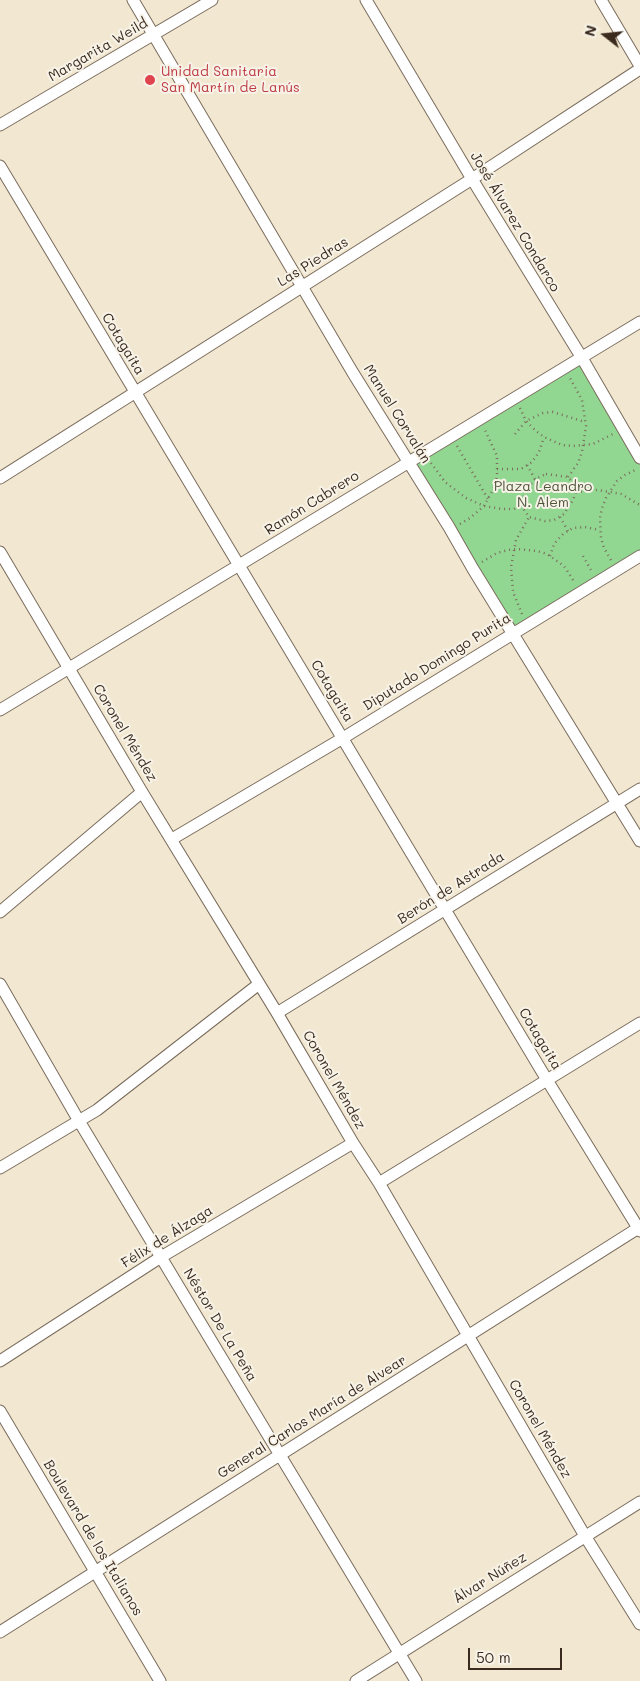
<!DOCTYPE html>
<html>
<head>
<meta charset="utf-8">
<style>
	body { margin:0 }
	#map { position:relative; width:640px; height:1681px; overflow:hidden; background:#f2e8d1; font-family:Mali,sans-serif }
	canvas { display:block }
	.north { position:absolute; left:580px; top:10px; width:50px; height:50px; -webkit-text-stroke:4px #f7f3e8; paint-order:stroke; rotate:286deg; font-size:14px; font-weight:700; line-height:20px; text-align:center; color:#3b2a1e }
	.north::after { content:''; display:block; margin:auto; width:18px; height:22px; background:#3b2a1e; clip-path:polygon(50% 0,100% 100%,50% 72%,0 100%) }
	.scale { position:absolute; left:468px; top:1648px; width:94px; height:22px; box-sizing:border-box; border:2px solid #3b2a1e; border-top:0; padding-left:6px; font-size:15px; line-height:18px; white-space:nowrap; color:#3b2a1e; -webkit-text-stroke:4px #f7f3e8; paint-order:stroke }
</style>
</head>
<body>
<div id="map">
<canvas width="640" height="1681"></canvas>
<div class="north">N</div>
<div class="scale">50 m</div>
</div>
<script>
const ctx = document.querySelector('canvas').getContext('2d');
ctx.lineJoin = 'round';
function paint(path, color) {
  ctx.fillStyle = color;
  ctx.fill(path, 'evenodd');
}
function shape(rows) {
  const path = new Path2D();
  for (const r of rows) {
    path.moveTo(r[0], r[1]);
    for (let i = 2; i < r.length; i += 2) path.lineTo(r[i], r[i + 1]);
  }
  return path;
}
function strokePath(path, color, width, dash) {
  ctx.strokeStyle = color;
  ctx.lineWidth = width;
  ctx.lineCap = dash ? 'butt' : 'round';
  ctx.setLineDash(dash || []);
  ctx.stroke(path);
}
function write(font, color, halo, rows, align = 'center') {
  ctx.font = font + ' Mali,sans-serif';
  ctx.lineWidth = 4;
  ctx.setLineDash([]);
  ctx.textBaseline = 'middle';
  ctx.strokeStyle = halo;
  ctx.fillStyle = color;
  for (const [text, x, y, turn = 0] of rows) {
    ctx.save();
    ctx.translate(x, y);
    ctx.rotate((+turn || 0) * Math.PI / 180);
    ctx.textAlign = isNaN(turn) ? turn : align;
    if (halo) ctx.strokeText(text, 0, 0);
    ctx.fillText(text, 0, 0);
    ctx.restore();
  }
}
paint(shape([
	[582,358,640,458,640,556,513,633,409,461]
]), '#91d791');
const street = shape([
	[133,0,353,373,449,527,473,569,640,841],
	[366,0,472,179,582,358,640,458],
	[601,0,640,66],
	[0,125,212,0],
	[0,166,547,1080,640,1231],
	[0,478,472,179,640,69],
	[0,552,142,792,277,1013,353,1143,379,1183,585,1536,640,1624],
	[0,710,640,322],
	[172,839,343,738,640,556],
	[0,912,142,792],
	[0,984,79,1121,416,1681],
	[277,1013,640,789],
	[0,1168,97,1110,259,984],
	[379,1183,640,1023],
	[0,1361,161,1257,353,1143],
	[0,1411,160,1681],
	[0,1632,640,1227],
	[356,1681,640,1502]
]);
strokePath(street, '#7b6c5d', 13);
strokePath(shape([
	[520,408,526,421,536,431,544,437,562,445,573,446,593,444,613,434],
	[515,434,526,421,543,413,553,412,585,422],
	[457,446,488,499],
	[431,463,445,482,466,498,484,506,502,509,514,509,521,505],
	[527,465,535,479],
	[497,469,521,469,532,462,539,452,544,437],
	[546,474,568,477,573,483,576,492,573,500,564,514,554,520,545,521,529,517,521,505,525,492,535,479,546,474],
	[568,477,578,463,582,452,586,426,582,400,570,378],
	[576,492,597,490,610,492,621,494,640,505],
	[560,517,568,531],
	[460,524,470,518,484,506,495,486,497,476,497,456,485,430],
	[550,556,554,544,563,534,573,528,585,527,600,530],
	[583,556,592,572],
	[611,560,604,548,601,538,600,518,602,508,606,498,617,481,625,475,637,469],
	[482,562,497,553,508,550,517,549,537,551,547,554,564,566,575,583],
	[522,614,513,592,511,567,516,540,529,517]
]), '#7b6c5d', 2.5, [1, 4]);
strokePath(street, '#fff', 11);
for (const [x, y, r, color] of [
	[150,80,6,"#e0444e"]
]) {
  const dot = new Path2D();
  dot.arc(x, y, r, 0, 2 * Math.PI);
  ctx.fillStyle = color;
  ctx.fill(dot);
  strokePath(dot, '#f7f3e8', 2);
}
write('14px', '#3b2a1e', '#f7f3e8', [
	["Margarita Weild",98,50,-30],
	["José Álvarez Condarco",515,222,59],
	["Las Piedras",313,262,-32],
	["Cotagaita",123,344,59],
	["Manuel Corvalán",397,414,58],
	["Ramón Cabrero",312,503,-32],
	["Diputado Domingo Purita",437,662,-32],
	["Cotagaita",332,691,59],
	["Coronel Méndez",125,733,59],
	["Berón de Astrada",451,888,-32],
	["Cotagaita",540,1039,59],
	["Coronel Méndez",334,1080,60],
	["Félix de Álzaga",167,1237,-32],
	["Néstor De La Peña",220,1325,59],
	["General Carlos María de Alvear",312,1417,-32],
	["Coronel Méndez",540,1429,60],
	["Boulevard de los Italianos",93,1538,59],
	["Álvar Núñez",490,1578,-32]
]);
write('14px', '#be3a42', '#f7f3e8', [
	["Unidad Sanitaria",161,72],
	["San Martín de Lanús",161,88]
], 'left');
write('14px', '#50553b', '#f7f3e8', [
	["Plaza Leandro",543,487],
	["N. Alem",543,503]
]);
</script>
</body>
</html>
